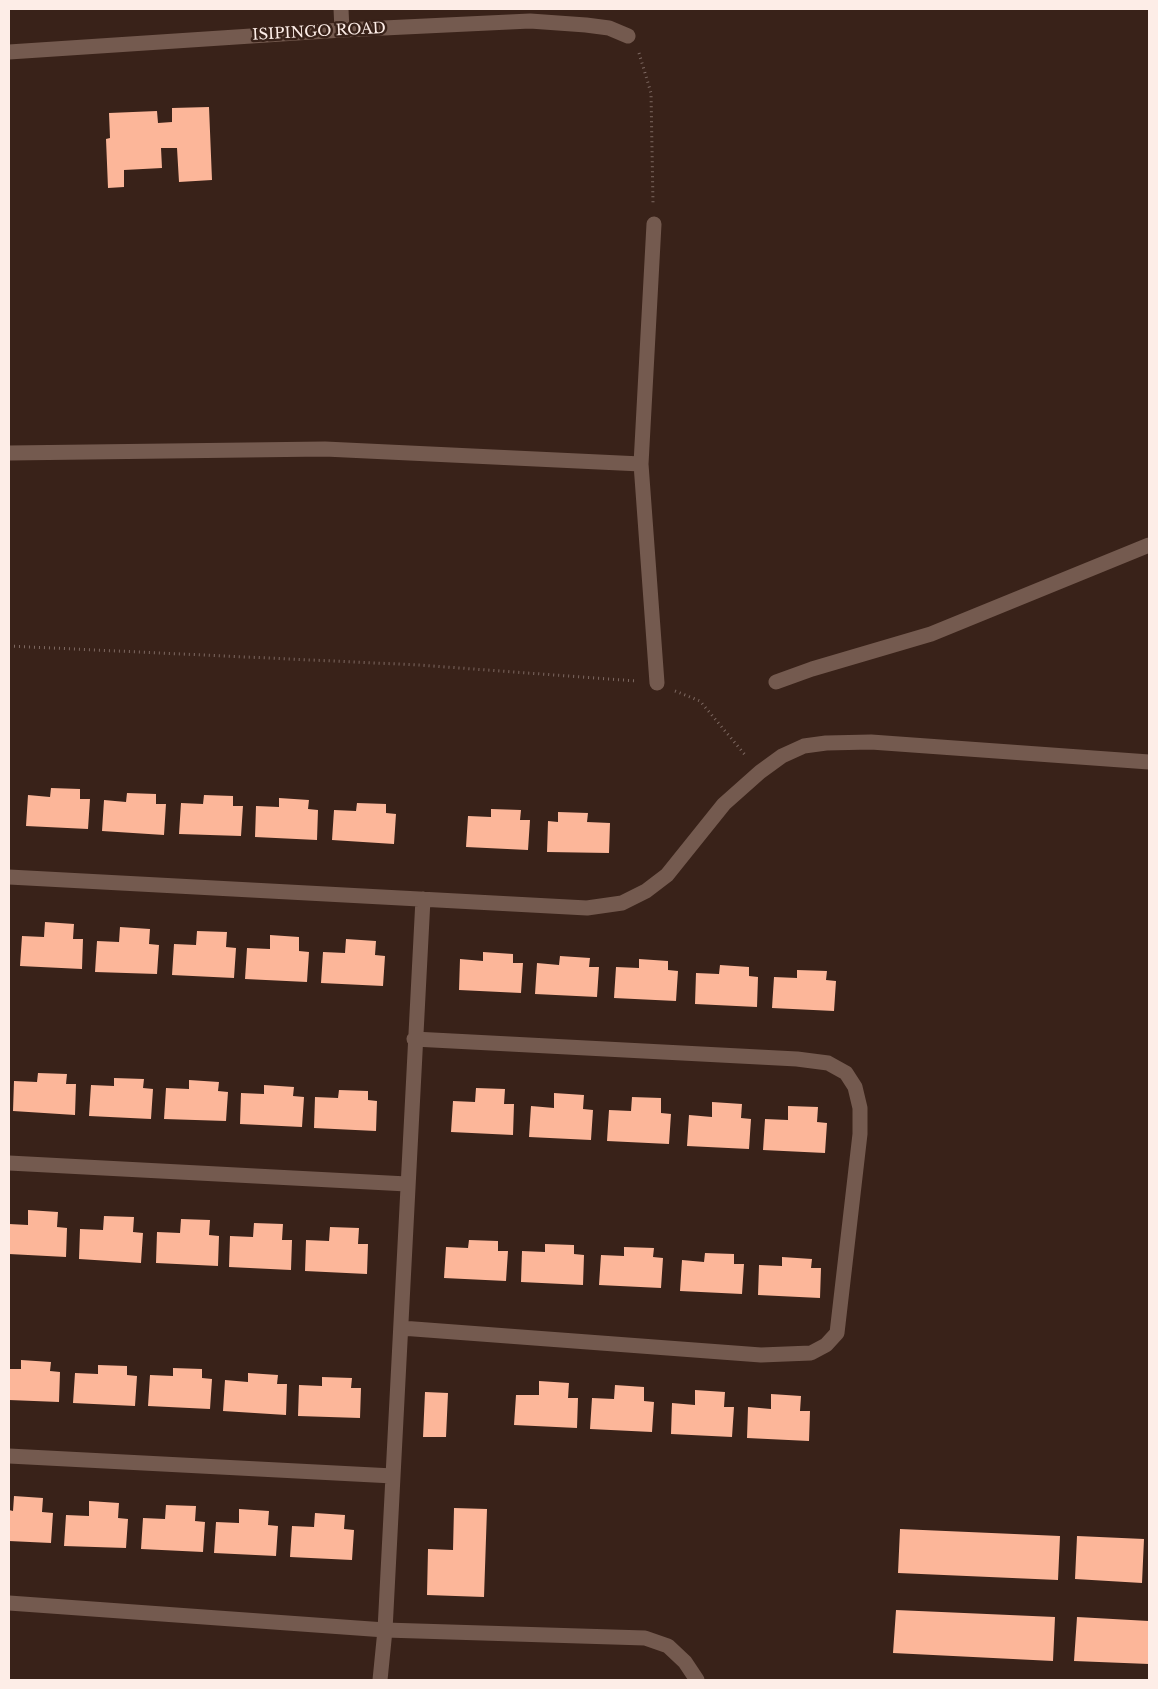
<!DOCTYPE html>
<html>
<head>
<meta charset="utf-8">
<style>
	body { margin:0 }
	#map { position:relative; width:1158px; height:1689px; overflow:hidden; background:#392219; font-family:"Libre Baskerville",serif }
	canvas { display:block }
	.frame { position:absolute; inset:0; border:10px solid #fdede7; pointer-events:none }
</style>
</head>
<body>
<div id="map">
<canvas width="1158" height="1689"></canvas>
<div class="frame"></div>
</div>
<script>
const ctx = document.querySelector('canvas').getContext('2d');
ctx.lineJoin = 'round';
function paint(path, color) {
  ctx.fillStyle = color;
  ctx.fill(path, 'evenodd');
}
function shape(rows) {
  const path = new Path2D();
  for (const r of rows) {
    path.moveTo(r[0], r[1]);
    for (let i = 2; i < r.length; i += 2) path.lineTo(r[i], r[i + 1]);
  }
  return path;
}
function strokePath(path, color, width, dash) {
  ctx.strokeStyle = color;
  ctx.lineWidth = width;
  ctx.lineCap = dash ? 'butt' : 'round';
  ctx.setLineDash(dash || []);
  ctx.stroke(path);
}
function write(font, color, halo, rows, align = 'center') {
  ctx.font = font + ' "Libre Baskerville",serif';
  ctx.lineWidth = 5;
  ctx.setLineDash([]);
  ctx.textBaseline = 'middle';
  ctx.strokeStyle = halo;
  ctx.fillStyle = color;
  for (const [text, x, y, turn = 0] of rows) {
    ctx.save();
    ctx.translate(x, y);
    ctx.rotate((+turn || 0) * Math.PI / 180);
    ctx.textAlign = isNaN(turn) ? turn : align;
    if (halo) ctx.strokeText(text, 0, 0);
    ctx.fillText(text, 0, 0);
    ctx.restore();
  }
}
paint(shape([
	[209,107,212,180,179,182,177,148,161,148,162,168,124,170,124,187,108,188,106,139,110,138,109,113,157,111,158,123,172,122,172,108],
	[51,788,80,789,80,799,90,799,88,829,26,826,28,795,50,797],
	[127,793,156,794,156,804,166,804,164,835,102,831,104,800,126,802],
	[204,795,233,796,233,806,243,806,241,836,179,834,181,803,203,804],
	[279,798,309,800,308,809,318,810,317,840,255,837,256,806,279,807],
	[357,803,386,804,386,813,396,814,394,844,332,840,334,810,356,811],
	[491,809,521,810,520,820,530,820,528,850,466,847,468,816,491,817],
	[558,812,588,813,587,822,610,823,609,853,547,852,548,821,558,822],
	[45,922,74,924,73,939,83,939,82,969,20,966,22,936,44,937],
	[120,927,150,929,149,944,159,945,157,974,95,972,97,941,119,942],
	[197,931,227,932,226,947,236,948,234,978,172,975,174,944,196,945],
	[270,935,299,937,299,951,309,952,307,982,245,979,247,948,270,949],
	[346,939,376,941,375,955,385,956,383,986,321,983,323,952,345,953],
	[483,952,513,954,513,963,523,963,521,993,459,990,460,959,483,961],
	[560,956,590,958,589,967,599,967,597,997,535,994,537,963,559,965],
	[639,959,668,961,668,970,678,971,676,1001,614,998,616,967,639,968],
	[720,965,749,967,749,976,758,977,757,1007,695,1004,696,973,719,974],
	[797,970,827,971,826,980,836,981,834,1011,772,1008,774,977,797,978],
	[38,1073,67,1074,66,1084,76,1084,75,1115,13,1111,14,1081,37,1082],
	[114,1078,144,1079,143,1088,153,1089,151,1119,89,1116,91,1085,114,1086],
	[189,1080,219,1082,218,1091,228,1092,226,1121,164,1119,166,1088,189,1089],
	[264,1085,294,1087,293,1096,304,1097,302,1127,240,1124,241,1093,264,1094],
	[476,1088,505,1089,504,1104,514,1104,513,1135,451,1132,453,1101,475,1102],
	[339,1090,368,1091,368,1100,377,1101,376,1131,314,1128,315,1097,338,1098],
	[554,1093,584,1095,583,1109,593,1110,591,1140,529,1137,531,1106,554,1108],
	[632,1097,661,1098,661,1113,671,1114,669,1144,607,1141,609,1110,631,1111],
	[712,1102,742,1104,741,1118,751,1119,749,1149,687,1146,689,1115,712,1117],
	[788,1106,818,1107,817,1122,827,1123,825,1153,763,1150,765,1119,788,1120],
	[28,1210,58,1212,57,1227,67,1228,66,1257,9,1254,9,1224,28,1225],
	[104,1216,134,1217,133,1232,143,1233,141,1263,79,1259,80,1229,103,1230],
	[181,1219,210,1220,209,1235,219,1236,218,1266,156,1263,157,1232,180,1233],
	[254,1223,283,1224,282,1240,292,1240,291,1270,229,1267,230,1236,253,1237],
	[330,1227,359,1228,358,1244,368,1244,367,1274,305,1271,306,1240,329,1241],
	[469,1240,498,1241,498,1251,508,1251,506,1281,444,1278,446,1247,468,1248],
	[545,1244,574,1245,574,1254,584,1255,583,1285,521,1282,522,1251,545,1252],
	[624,1247,654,1248,653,1257,663,1258,661,1288,599,1285,601,1255,624,1256],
	[705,1253,734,1254,734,1264,744,1264,742,1294,680,1291,682,1260,704,1262],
	[782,1257,812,1259,811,1268,821,1268,820,1298,758,1295,759,1265,782,1266],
	[21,1360,51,1362,50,1371,60,1372,59,1402,9,1400,9,1369,21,1369],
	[98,1365,127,1366,127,1375,137,1376,135,1406,73,1403,75,1373,98,1374],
	[173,1368,202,1369,202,1378,212,1379,210,1409,148,1406,150,1375,173,1376],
	[248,1373,278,1375,277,1384,287,1384,286,1415,223,1411,225,1380,248,1382],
	[322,1377,352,1378,351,1388,361,1388,360,1418,298,1416,299,1385,322,1386],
	[539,1381,569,1383,568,1398,578,1398,577,1428,514,1425,516,1395,539,1395],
	[615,1385,644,1387,644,1401,654,1402,652,1432,590,1429,592,1398,614,1399],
	[695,1390,725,1392,724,1407,734,1407,732,1437,671,1434,672,1403,695,1405],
	[425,1392,448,1393,446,1437,423,1437],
	[771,1394,801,1396,800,1411,810,1411,809,1441,747,1438,748,1407,771,1409],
	[14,1496,43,1498,42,1512,53,1513,51,1543,9,1541,9,1510,13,1511],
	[89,1501,119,1503,118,1518,128,1519,126,1548,64,1546,66,1515,89,1516],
	[166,1505,196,1506,195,1521,205,1522,203,1552,141,1549,143,1518,165,1519],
	[454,1508,487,1509,484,1597,427,1595,428,1549,453,1550],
	[239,1509,269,1511,268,1525,278,1526,276,1556,214,1553,216,1522,239,1523],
	[315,1513,345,1515,344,1529,354,1530,352,1560,290,1557,292,1526,314,1527],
	[900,1529,1060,1536,1058,1580,898,1573],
	[1077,1536,1144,1539,1142,1583,1075,1579],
	[896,1610,1055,1617,1053,1661,893,1653],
	[1077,1617,1149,1621,1149,1664,1074,1661]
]), '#fcb699');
strokePath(shape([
	[639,53,651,93,653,203],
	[9,646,419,665,636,681],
	[675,691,700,701,746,756]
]), '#7e6962', 3, [1, 4]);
strokePath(shape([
	[341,9,342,30],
	[9,52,342,30,530,21,586,25,609,28,628,36],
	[654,224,641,464,657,683],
	[9,453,325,449,641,464],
	[776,682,812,669,931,634,1149,545],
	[9,877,587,908,622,903,646,891,667,875,724,804,760,772,782,756,804,746,826,743,871,742,1149,762],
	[9,1163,407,1184],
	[401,1328,761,1355,811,1353,826,1345,837,1333,860,1134,860,1108,855,1087,846,1073,828,1063,797,1059,414,1039],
	[9,1456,393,1476],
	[9,1603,385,1630,645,1638,668,1646,685,1662,697,1680],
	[380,1680,385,1630,423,899]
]), '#745a4f', 15);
write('15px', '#fdede7', '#392219', [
	["ISIPINGO ROAD",319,32,-3]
]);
</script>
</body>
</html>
